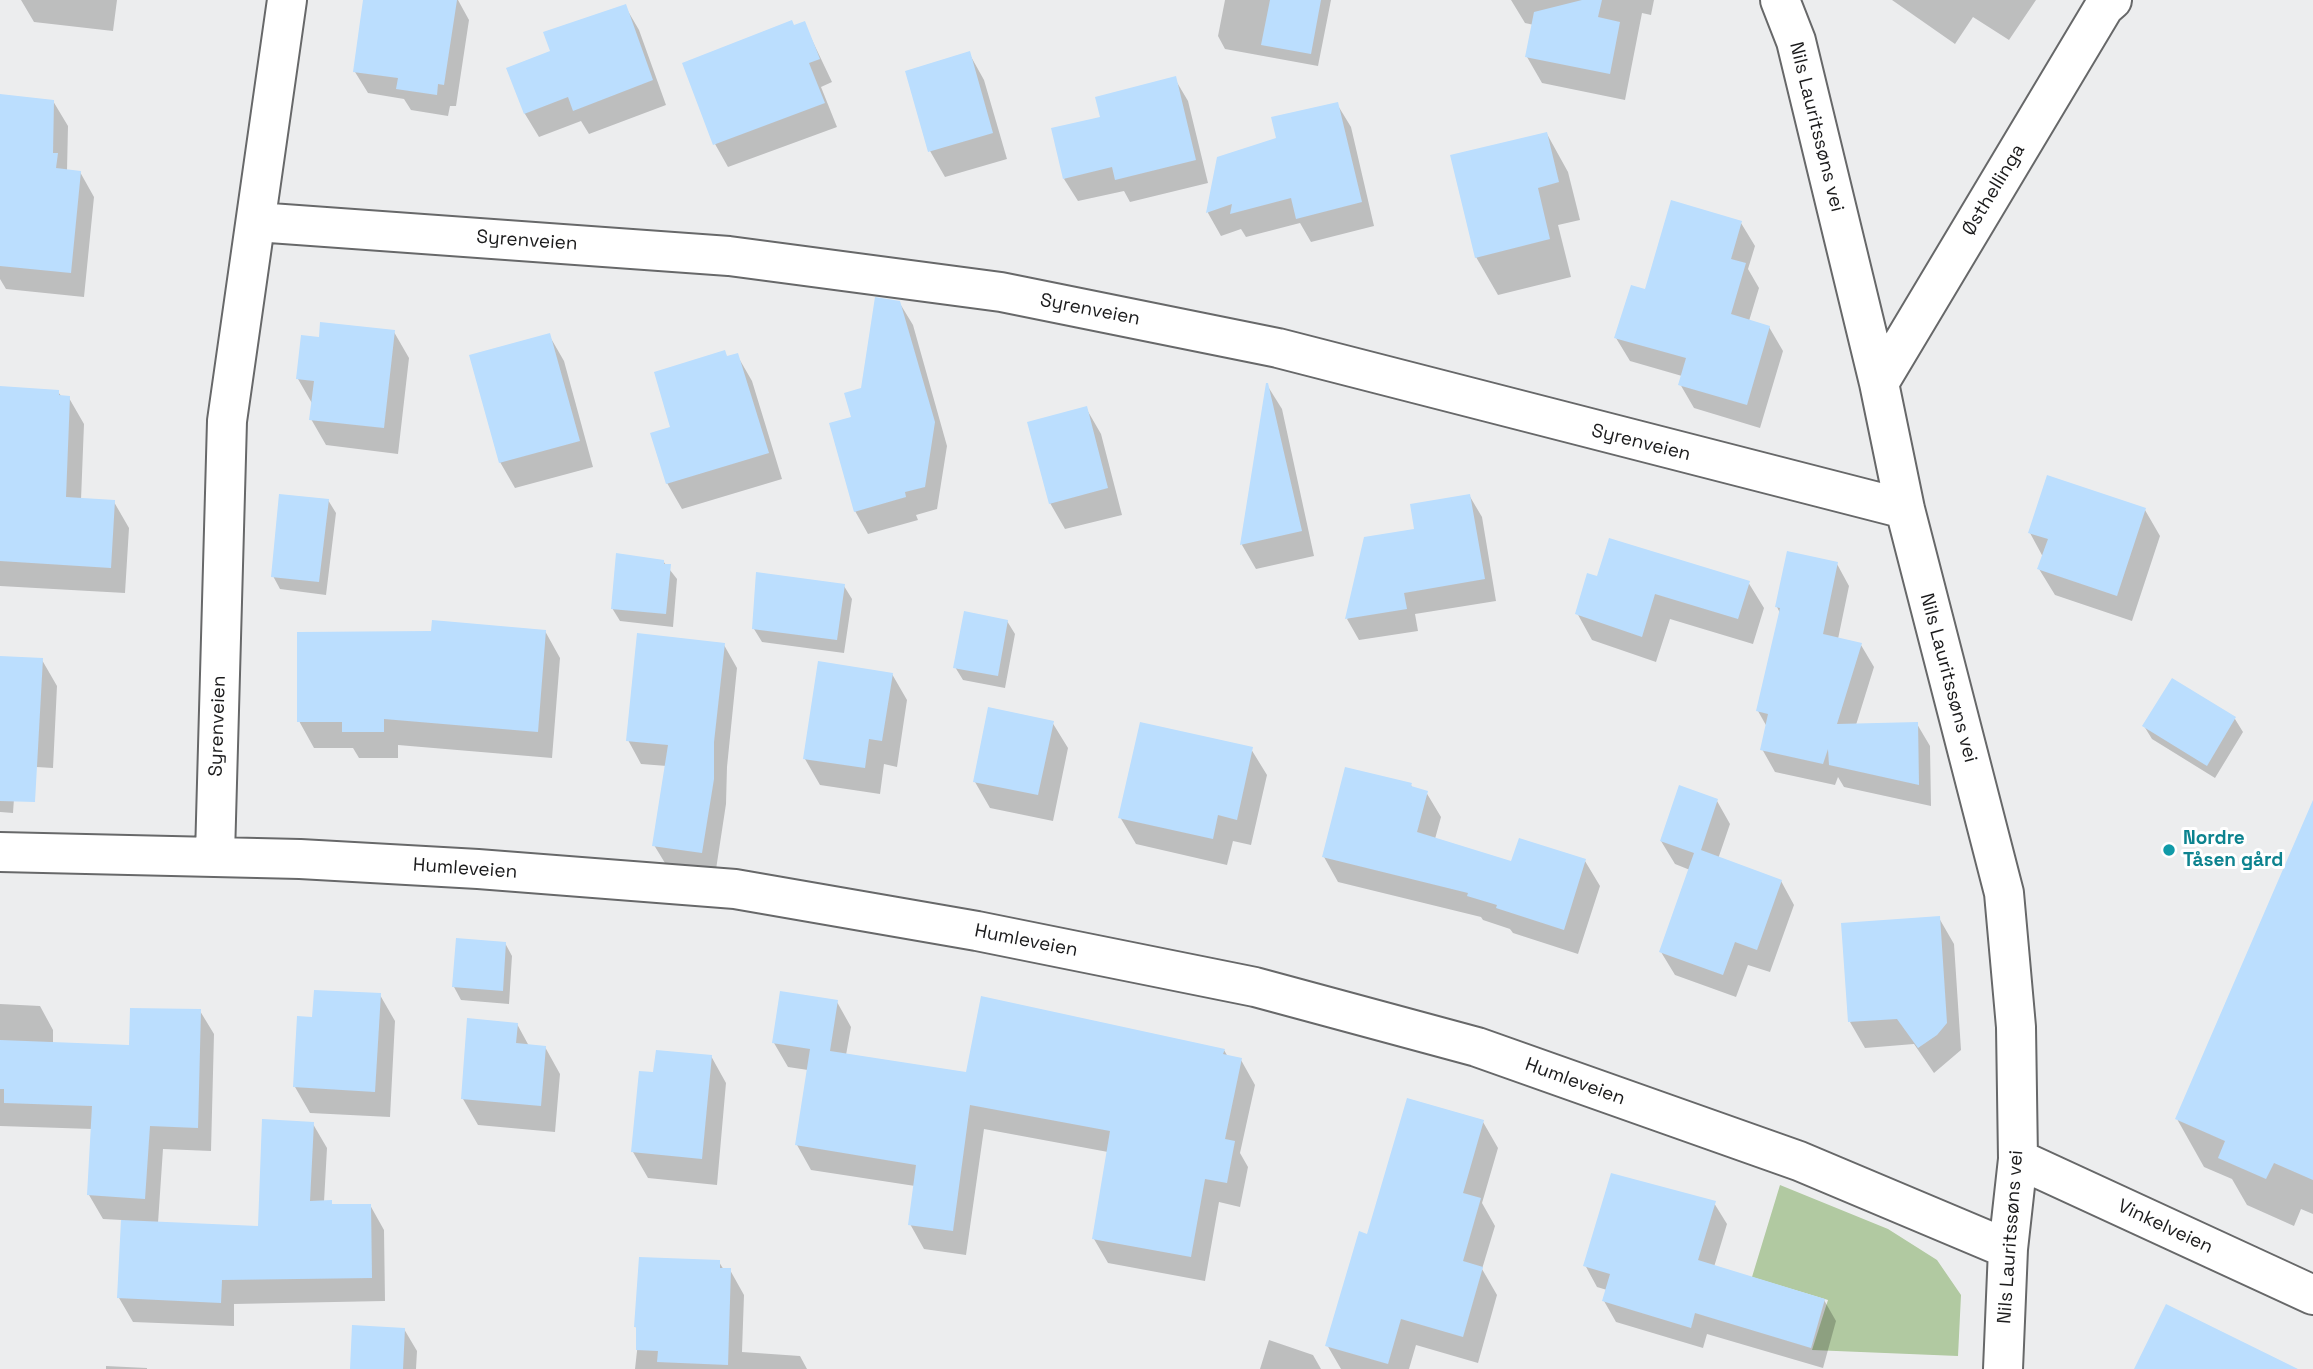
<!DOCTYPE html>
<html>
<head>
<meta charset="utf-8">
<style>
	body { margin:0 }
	canvas { display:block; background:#ecedee }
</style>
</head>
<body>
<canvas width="2313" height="1369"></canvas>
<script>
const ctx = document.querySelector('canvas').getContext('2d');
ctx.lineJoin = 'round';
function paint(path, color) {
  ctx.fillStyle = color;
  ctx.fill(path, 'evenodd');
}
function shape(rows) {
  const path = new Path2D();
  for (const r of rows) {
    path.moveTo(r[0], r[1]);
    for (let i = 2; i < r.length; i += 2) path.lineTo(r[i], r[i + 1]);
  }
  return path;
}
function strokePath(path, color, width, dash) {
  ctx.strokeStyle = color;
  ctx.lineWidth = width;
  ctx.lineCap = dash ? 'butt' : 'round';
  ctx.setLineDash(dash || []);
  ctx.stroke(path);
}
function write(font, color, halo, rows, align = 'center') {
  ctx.font = font + ' "Space Grotesk",sans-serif';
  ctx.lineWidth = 6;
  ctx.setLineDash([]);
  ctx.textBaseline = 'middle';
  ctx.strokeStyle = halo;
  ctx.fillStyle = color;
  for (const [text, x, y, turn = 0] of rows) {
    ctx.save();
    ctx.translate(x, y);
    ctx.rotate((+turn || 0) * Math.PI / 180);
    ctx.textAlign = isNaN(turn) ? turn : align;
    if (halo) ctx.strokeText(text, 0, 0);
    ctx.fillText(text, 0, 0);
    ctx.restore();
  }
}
paint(shape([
	[1780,1185,1888,1229,1937,1260,1961,1295,1958,1356,1812,1350,1828,1300,1752,1277]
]), '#b1c9a1');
paint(shape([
	[21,0,117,0,113,31,34,22],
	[365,0,458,0,469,20,456,106,450,106,448,116,411,110,404,99,368,93,355,72],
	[1225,0,1331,0,1318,66,1225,49,1218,36],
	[1511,0,1654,0,1651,15,1642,13,1625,100,1542,83,1527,57,1534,25,1525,23],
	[1892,0,2036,0,2009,40,1973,17,1955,44],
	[625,6,639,30,666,105,589,134,581,121,539,137,525,114,508,69,552,52,545,33],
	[804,23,832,82,821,87,837,127,728,167,715,144,794,27],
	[969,53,984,80,1007,159,945,177,930,151],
	[1175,79,1188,101,1208,183,1130,202,1124,191,1078,201,1064,179,1102,118],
	[0,96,53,101,68,126,67,171,80,172,94,197,84,297,6,289,0,279],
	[1337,104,1351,127,1374,226,1311,242,1300,223,1246,237,1241,229,1221,236,1208,213,1218,158,1279,139],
	[1547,134,1568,172,1580,220,1558,225,1571,277,1498,295,1476,257],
	[1741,223,1755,246,1748,269,1759,288,1749,321,1769,327,1783,351,1760,428,1694,408,1680,384,1682,376,1630,361,1616,338,1646,291],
	[899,302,913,325,947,446,937,509,916,515,918,520,868,534,855,511,853,419],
	[394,332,409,358,398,454,326,445,311,419,313,405,298,379,320,339],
	[549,335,564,361,593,467,515,488,500,462],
	[737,355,752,381,782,479,682,509,667,483,673,428,727,358],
	[1267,385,1282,409,1314,556,1256,569,1242,545],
	[0,388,58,392,62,397,69,398,84,424,81,500,114,502,129,528,125,593,0,586],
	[1086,408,1101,434,1122,515,1065,529,1050,503],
	[1469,495,1482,517,1496,601,1415,614,1418,631,1359,640,1347,619,1416,530],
	[328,500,336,513,326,595,280,589,273,576],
	[2145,510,2160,536,2132,621,2055,595,2039,569,2043,557,2030,533],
	[663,561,677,579,673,627,620,621,612,608],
	[1837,564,1849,586,1838,639,1861,645,1874,667,1856,725,1917,724,1930,746,1931,806,1844,787,1838,777,1835,785,1775,772,1762,749,1767,727,1758,711,1780,613,1777,607],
	[1599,579,1748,582,1764,608,1753,644,1670,619,1656,662,1592,640,1577,613],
	[844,586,852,599,844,653,762,642,754,629],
	[1007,621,1015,634,1005,688,963,680,955,667],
	[545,631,560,658,552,758,398,745,398,758,359,758,353,748,314,748,299,721],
	[724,645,737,668,727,767,726,804,715,876,668,868,654,845,667,766,641,764,628,740],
	[0,658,42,660,57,686,53,768,20,766,15,784,13,813,0,812],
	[892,674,907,700,897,767,884,764,880,794,820,785,805,759],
	[2172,680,2235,719,2243,732,2215,778,2152,739,2144,726],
	[1052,722,1068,748,1053,821,990,808,975,782],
	[1251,749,1267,775,1251,845,1233,841,1227,865,1136,844,1120,817],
	[1411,785,1413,789,1426,792,1441,817,1435,839,1512,863,1585,861,1600,886,1578,954,1513,933,1510,929,1483,920,1481,917,1338,882,1324,857],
	[1717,801,1730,824,1718,859,1781,881,1794,905,1770,972,1748,965,1736,997,1675,975,1661,952,1690,870,1675,864,1661,841],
	[2313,877,2313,1214,2301,1209,2294,1226,2247,1205,2232,1179,2204,1167,2177,1119],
	[1939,918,1954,944,1961,1050,1934,1073,1914,1044,1865,1048,1850,1022],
	[505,943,512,956,509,1004,461,1000,454,987],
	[380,995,395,1021,390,1117,310,1113,295,1087],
	[837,1002,851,1027,846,1055,967,1074,1224,1050,1228,1057,1241,1060,1255,1085,1240,1153,1248,1167,1240,1207,1219,1202,1205,1281,1108,1263,1094,1239,1108,1152,984,1129,966,1255,924,1249,910,1224,915,1186,811,1170,797,1145,808,1070,788,1067,774,1043],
	[0,1004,40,1006,53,1030,53,1044,131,1046,200,1011,214,1034,211,1151,163,1149,158,1223,259,1228,313,1124,327,1148,324,1202,333,1206,370,1205,384,1230,385,1301,234,1304,234,1326,133,1322,119,1298,122,1220,103,1219,89,1195,93,1129,0,1126],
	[517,1024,529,1046,545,1047,560,1074,555,1132,478,1125,463,1099],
	[711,1056,726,1083,717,1185,648,1178,633,1152,655,1074],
	[1483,1122,1498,1148,1482,1203,1495,1226,1482,1269,1497,1295,1478,1363,1416,1345,1409,1369,1341,1369,1327,1345,1369,1236],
	[1714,1203,1727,1224,1714,1267,1824,1300,1836,1321,1823,1368,1707,1334,1703,1348,1616,1322,1604,1301,1607,1290,1597,1287,1585,1265],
	[719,1262,724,1270,730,1270,744,1295,742,1352,800,1356,807,1369,635,1369,639,1333,635,1326],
	[404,1329,417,1351,416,1369,352,1369],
	[1269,1340,1313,1355,1321,1369,1260,1369],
	[106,1366,147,1368,147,1369,106,1369]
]), '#0003');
paint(shape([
	[363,0,457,0,444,85,438,84,437,95,396,89,398,78,353,72],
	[1270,0,1321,0,1311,54,1261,45],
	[1582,0,1602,0,1598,17,1620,22,1610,74,1525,57,1534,12],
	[626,4,653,80,573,111,568,97,524,114,506,68,550,51,543,32],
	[792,20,794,25,805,21,820,59,809,63,825,103,713,145,682,63],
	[970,51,993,133,928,152,905,71],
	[1176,76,1196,160,1115,180,1112,167,1063,179,1051,128,1100,117,1095,97],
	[0,94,54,100,53,153,58,153,56,168,81,171,71,273,0,266],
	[1338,102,1362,202,1296,219,1291,198,1230,214,1232,204,1206,213,1217,157,1276,138,1271,117],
	[1547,132,1559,182,1538,188,1550,239,1475,258,1450,155],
	[1671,200,1742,221,1731,259,1746,263,1731,314,1770,326,1747,405,1678,385,1686,358,1614,338,1631,285,1645,289],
	[875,297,900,301,935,422,925,487,905,492,906,497,854,512,829,423,851,417,844,393,861,388],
	[320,322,395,330,384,428,309,420,314,381,296,379,301,335,319,337],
	[550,333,580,441,499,463,469,355],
	[725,350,727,356,738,353,769,453,666,484,650,433,670,427,654,372],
	[1266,383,1268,383,1302,531,1240,545],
	[0,386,59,390,59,395,70,396,66,497,115,500,111,568,0,561],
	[1087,406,1108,488,1049,504,1027,422],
	[2047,475,2146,508,2117,596,2037,569,2048,539,2028,533],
	[279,494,329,499,319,582,271,577],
	[1470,494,1485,579,1404,593,1407,609,1345,619,1364,537,1414,529,1410,504],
	[1609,538,1750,581,1738,619,1655,594,1642,637,1575,614,1587,573,1597,576],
	[1787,551,1838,562,1823,634,1862,643,1837,724,1918,722,1919,785,1829,765,1828,749,1823,764,1760,750,1768,714,1756,711,1780,608,1775,607],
	[616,553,664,560,664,564,671,564,666,614,611,609],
	[756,572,845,584,837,640,752,629],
	[964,611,1008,620,998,676,953,668],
	[432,620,546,630,538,732,384,719,384,732,342,732,342,722,297,722,297,632,431,631],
	[637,633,725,643,714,742,714,779,702,853,652,846,668,745,626,741],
	[0,656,43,658,35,802,0,801],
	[818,661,893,673,882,741,869,739,865,768,803,759],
	[2172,678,2236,717,2207,766,2142,726],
	[988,707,1054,721,1038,795,973,782],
	[1140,722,1253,747,1237,820,1218,815,1213,839,1118,818],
	[1345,767,1412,783,1411,786,1428,791,1417,832,1511,861,1519,838,1586,859,1564,930,1496,908,1497,905,1467,896,1468,893,1322,857],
	[1679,785,1718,799,1701,850,1782,880,1757,950,1735,942,1723,975,1659,952,1694,853,1660,841],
	[2313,800,2313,1180,2274,1163,2266,1179,2218,1158,2225,1141,2175,1119],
	[1940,916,1947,1023,1937,1035,1918,1048,1897,1019,1848,1022,1841,923],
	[456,938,506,942,503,991,452,987],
	[314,990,381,993,375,1092,293,1087,297,1016,312,1017],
	[780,991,838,1000,830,1051,966,1072,981,996,1225,1049,1223,1054,1242,1058,1225,1139,1235,1141,1227,1183,1205,1179,1191,1257,1092,1239,1110,1131,970,1105,953,1231,908,1225,916,1165,795,1145,810,1049,772,1043],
	[130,1008,201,1009,198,1128,150,1126,145,1199,87,1195,92,1106,4,1103,4,1089,0,1089,0,1040,129,1045],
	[467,1018,518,1023,516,1043,546,1046,541,1106,461,1099],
	[656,1050,712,1055,702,1159,631,1152,639,1071,653,1072],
	[1407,1098,1484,1120,1463,1193,1481,1198,1463,1261,1483,1267,1463,1337,1401,1319,1388,1364,1325,1346,1359,1231,1367,1234],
	[262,1119,314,1122,310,1201,332,1200,332,1204,371,1204,372,1278,222,1280,221,1303,117,1298,121,1220,258,1226],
	[1611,1173,1716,1201,1698,1260,1825,1299,1811,1348,1695,1313,1691,1328,1602,1301,1610,1274,1583,1266],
	[639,1257,720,1260,720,1268,731,1268,728,1365,657,1362,658,1351,636,1350,636,1327,634,1327],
	[2166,1304,2298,1369,2134,1369],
	[352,1325,405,1328,403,1369,350,1369]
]), '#bbdefe');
const minor = shape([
	[1780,0,1796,41,1879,383,1905,509,2004,893,2016,1027,2018,1159,2008,1249,2003,1369],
	[256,222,729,256,1001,292,1278,348,1905,509],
	[1879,383,2104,7,2112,0],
	[0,852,300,859,478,869,735,889,977,931,1255,987,1477,1047,1799,1161,2008,1249],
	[215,855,227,421,287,0],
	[2018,1159,2313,1295]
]);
strokePath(minor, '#676869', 42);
strokePath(minor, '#fff', 38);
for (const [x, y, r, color] of [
	[2169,850,7,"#0f9aa8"]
]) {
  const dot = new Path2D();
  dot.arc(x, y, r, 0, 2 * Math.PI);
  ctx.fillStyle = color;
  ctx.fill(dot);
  strokePath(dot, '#fff', 2.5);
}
write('19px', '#1b1b1c', '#fff', [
	["Nils Lauritssøns vei",1816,127,76],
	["Østhellinga",1994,190,-59],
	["Syrenveien",527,241,4],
	["Syrenveien",1090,310,11],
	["Syrenveien",1641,443,14],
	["Nils Lauritssøns vei",1948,678,75],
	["Syrenveien",218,726,-88],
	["Humleveien",465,869,4],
	["Humleveien",1026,941,11],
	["Humleveien",1575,1082,20],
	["Vinkelveien",2165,1227,25],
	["Nils Lauritssøns vei",2011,1237,-86]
]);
write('bold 19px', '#0d838f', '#fff', [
	["Nordre",2183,839],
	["Tåsen gård",2183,861]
], 'left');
</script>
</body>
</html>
